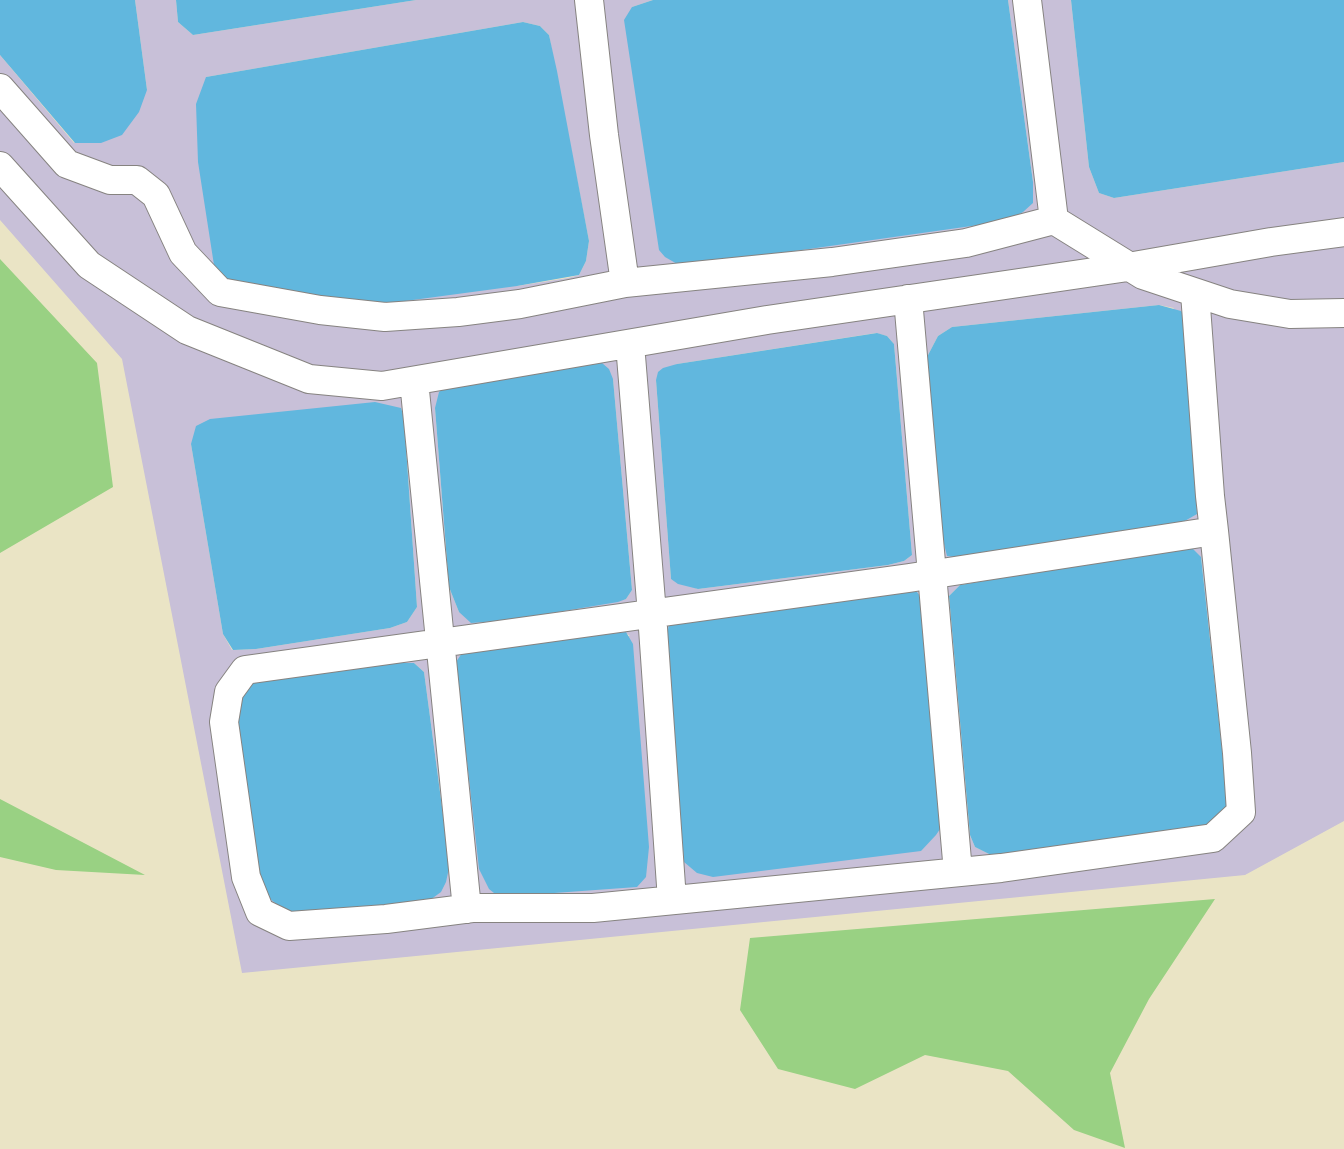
<!DOCTYPE html>
<html>
<head>
<meta charset="utf-8">
<style>
	body { margin:0 }
	canvas { display:block; background:#eae4c5 }
</style>
</head>
<body>
<canvas width="1344" height="1149"></canvas>
<script>
const ctx = document.querySelector('canvas').getContext('2d');
ctx.lineJoin = 'round';
function paint(path, color) {
  ctx.fillStyle = color;
  ctx.fill(path, 'evenodd');
}
function shape(rows) {
  const path = new Path2D();
  for (const r of rows) {
    path.moveTo(r[0], r[1]);
    for (let i = 2; i < r.length; i += 2) path.lineTo(r[i], r[i + 1]);
  }
  return path;
}
function strokePath(path, color, width, dash) {
  ctx.strokeStyle = color;
  ctx.lineWidth = width;
  ctx.lineCap = dash ? 'butt' : 'round';
  ctx.setLineDash(dash || []);
  ctx.stroke(path);
}
paint(shape([
	[135,0,176,0,178,22,193,35,416,0,653,0,632,7,1033,182,1008,0,1071,0,1089,167,1099,193,1114,198,1344,162,1344,821,1245,875,242,973,122,359,0,220,0,55,74,143,147,90],
	[523,22,540,26,549,35,589,241,586,261,579,275,568,278,517,286,206,77],
	[1159,305,1174,308,941,532,927,357,938,336,952,327],
	[876,333,887,336,894,344,912,555,904,561,888,565,698,589,671,579,656,380,677,364],
	[613,379,632,590,626,599,510,620,459,612,449,587,435,408],
	[404,418,417,607,407,622,390,628,256,649,232,650,223,634,191,444],
	[1176,549,1201,558,1228,804,1193,832,991,855,975,847,970,835,949,596,960,585],
	[626,633,630,636,482,649,618,634],
	[395,663,414,663,424,672,448,852,257,680]
]), '#c8c0d8');
paint(shape([
	[0,259,97,363,113,487,0,553],
	[0,799,145,875,56,870,0,857],
	[1215,899,1149,999,1110,1073,1125,1148,1074,1130,1008,1071,925,1055,855,1089,778,1069,740,1010,750,938]
]), '#99d183');
paint(shape([
	[0,0,135,0,147,90,139,112,122,135,101,143,75,143,0,55],
	[176,0,416,0,193,35,178,22],
	[653,0,1008,0,1033,182,1033,203,1023,212,1007,221,710,263,679,265,665,257,659,250,624,20,632,7],
	[1071,0,1344,0,1344,162,1114,198,1099,193,1089,167],
	[523,22,540,26,549,35,557,71,589,241,586,261,579,275,517,286,383,304,310,296,216,278,198,162,196,104,206,77],
	[1159,305,1181,311,1186,319,1197,514,1176,526,955,557,947,556,941,532,927,357,938,336,952,327],
	[877,333,887,336,894,344,912,555,904,561,888,565,698,589,678,584,671,579,656,380,658,372,663,368,677,364],
	[602,363,609,369,613,379,632,590,626,599,618,602,510,620,471,623,459,612,449,587,435,408,439,392,444,388],
	[375,402,401,408,404,418,417,607,407,622,390,628,256,649,233,650,223,634,191,444,196,426,210,419],
	[1176,549,1193,549,1201,557,1228,804,1215,820,1193,832,991,855,975,847,970,835,949,596,960,585],
	[907,592,917,592,925,603,942,826,936,835,921,851,713,877,697,873,684,862,666,641,669,624],
	[626,632,633,644,649,847,646,877,637,887,499,897,489,889,479,869,456,662,462,653,482,649],
	[395,663,414,663,424,672,448,852,449,868,446,882,441,892,430,900,313,913,293,913,281,908,268,897,261,885,239,750,237,714,239,699,247,686,257,680]
]), '#61b7de');
const minor = shape([
	[589,0,604,135,625,283],
	[1027,0,1054,220],
	[0,88,67,164,110,180,137,180,156,195,183,253,220,292,320,310,385,317,458,312,520,304,625,283,832,262,966,243,1054,220,1143,275,1230,304,1290,314,1344,313],
	[0,166,89,265,187,330,309,379,382,386,767,320,1128,267,1271,242,1344,232],
	[1195,293,1210,496,1214,531,1237,753,1241,812,1213,838,1001,868,593,908,472,908,386,919,289,926,260,912,246,877,224,722,229,692,245,670,909,578,1214,531],
	[908,299,958,872],
	[630,344,652,614,672,900],
	[414,381,467,909]
]);
strokePath(minor, '#868380', 30);
strokePath(minor, '#fff', 28);
</script>
</body>
</html>
